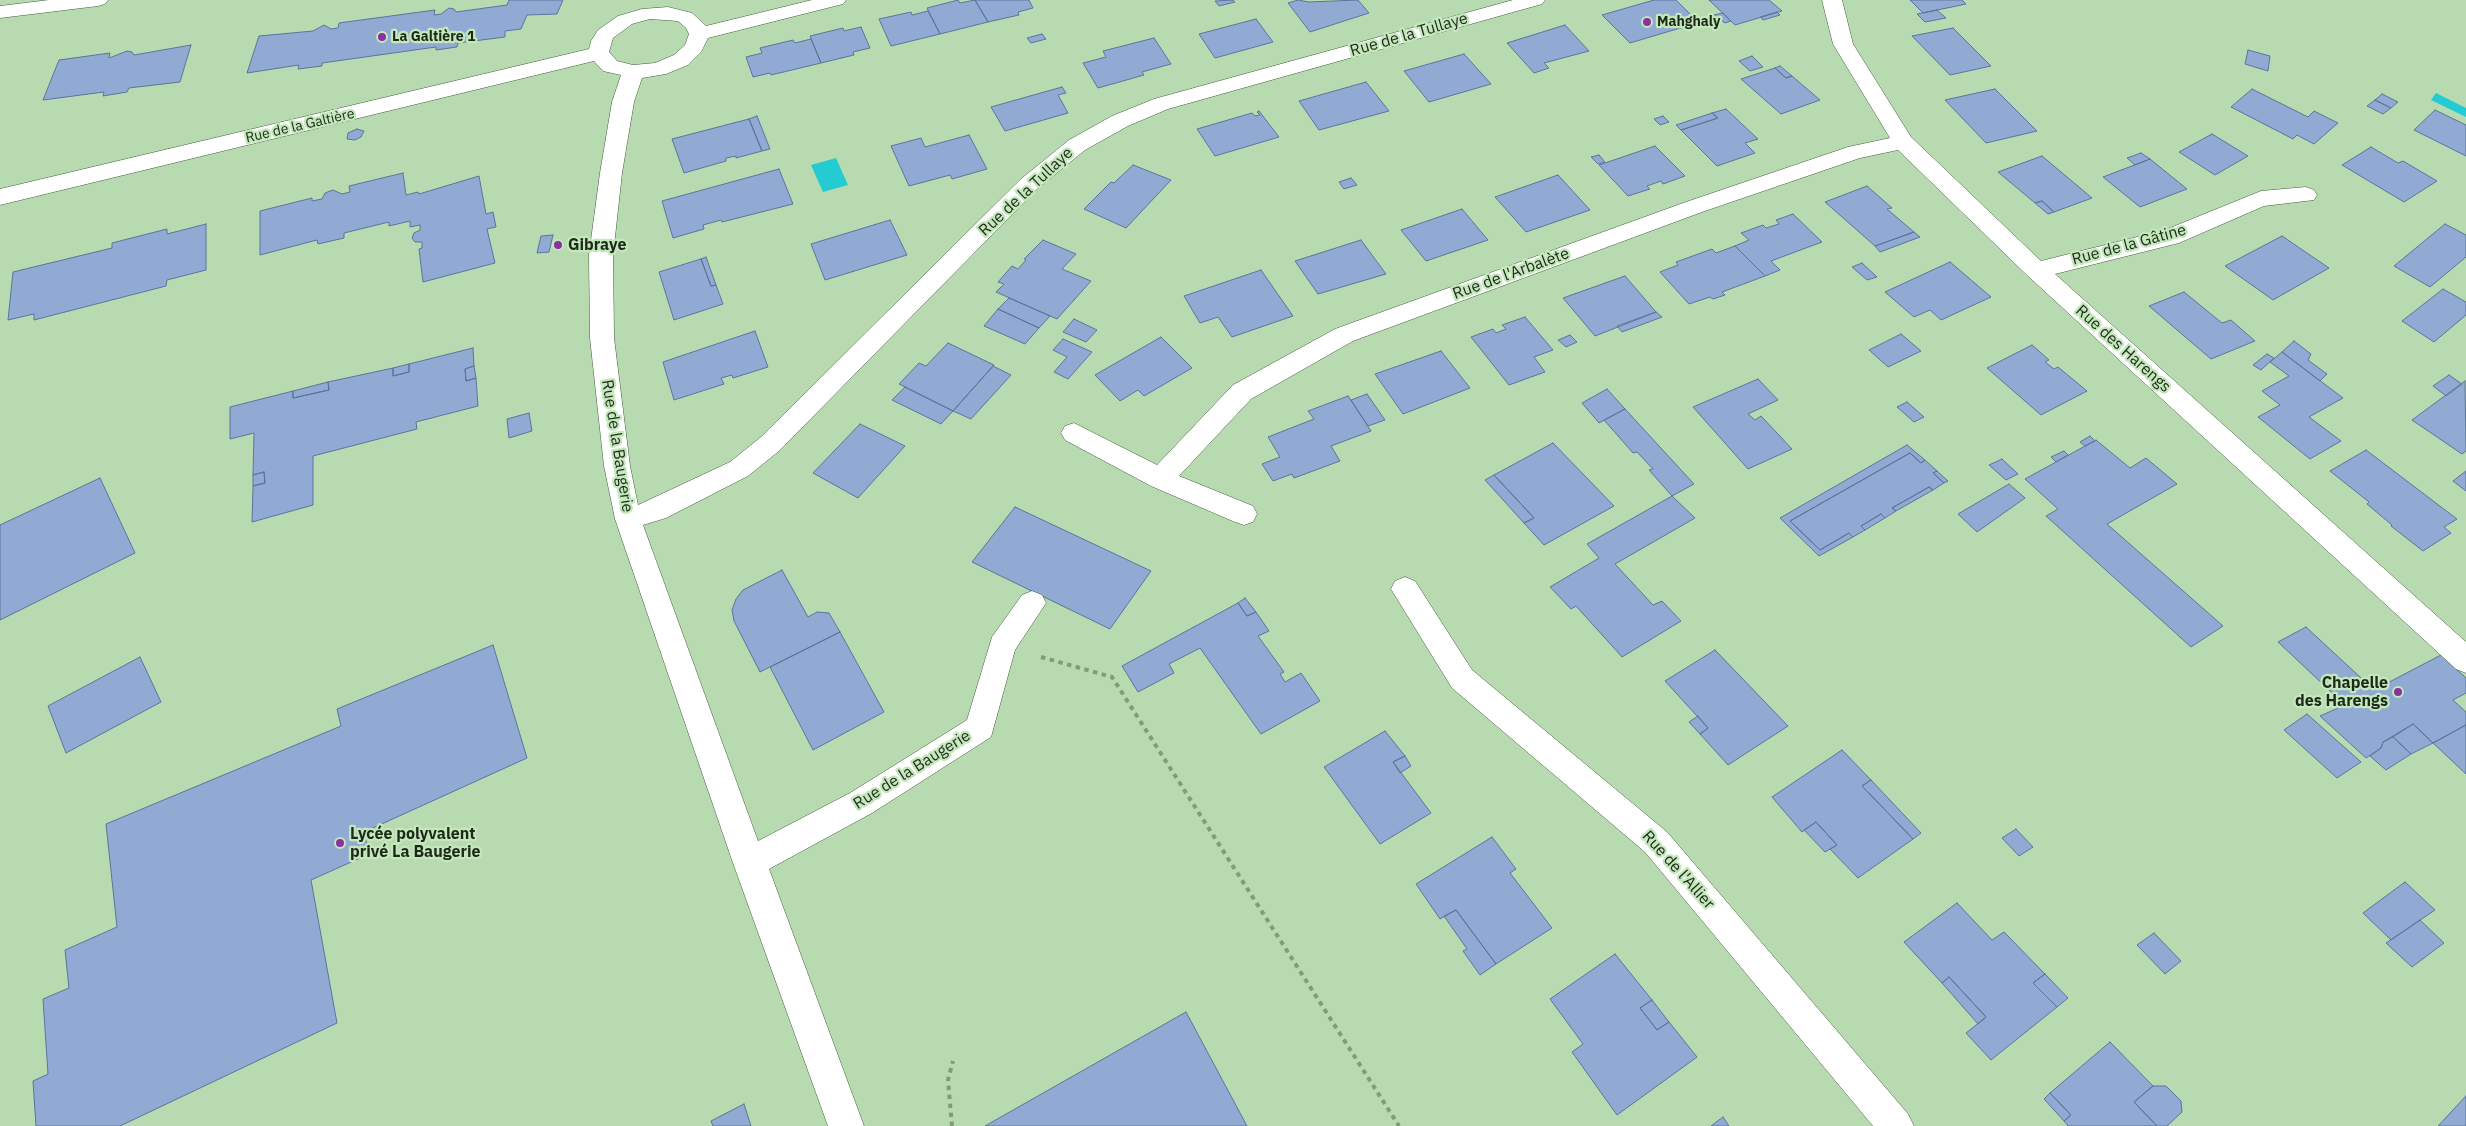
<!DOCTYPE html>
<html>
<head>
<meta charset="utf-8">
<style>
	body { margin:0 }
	canvas { display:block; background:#b8dab0 }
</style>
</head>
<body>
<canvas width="2466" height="1126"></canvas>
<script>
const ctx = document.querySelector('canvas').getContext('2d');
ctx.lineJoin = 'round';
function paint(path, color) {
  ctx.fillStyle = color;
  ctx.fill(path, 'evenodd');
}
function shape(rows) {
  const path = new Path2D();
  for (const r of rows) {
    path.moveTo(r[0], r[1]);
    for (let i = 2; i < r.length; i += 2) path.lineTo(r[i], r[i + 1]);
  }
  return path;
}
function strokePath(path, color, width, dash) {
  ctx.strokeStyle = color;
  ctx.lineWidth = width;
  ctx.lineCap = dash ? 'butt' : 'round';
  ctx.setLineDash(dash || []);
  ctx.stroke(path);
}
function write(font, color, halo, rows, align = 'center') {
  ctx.font = font + ' "IBM Plex Sans",sans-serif';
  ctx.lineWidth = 4.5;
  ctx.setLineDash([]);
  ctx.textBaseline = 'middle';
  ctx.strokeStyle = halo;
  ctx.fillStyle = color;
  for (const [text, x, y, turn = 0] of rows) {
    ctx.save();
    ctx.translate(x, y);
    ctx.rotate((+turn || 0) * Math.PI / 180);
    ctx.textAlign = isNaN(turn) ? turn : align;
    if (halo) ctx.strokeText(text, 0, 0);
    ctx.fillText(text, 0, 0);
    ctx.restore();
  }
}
paint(shape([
	[2436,93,2466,108,2466,117,2431,100],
	[836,158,848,185,823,192,811,165]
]), '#25cbd3');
const building = shape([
	[509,0,563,0,557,14,527,15,521,29,505,31,505,37,458,43,457,47,436,50,436,47,322,63,322,66,298,69,299,65,247,73,259,36,313,31,324,25,331,29,338,28,339,23,435,10,434,15,441,14,449,8,454,9,456,12,507,5,509,0],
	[958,0,960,3,975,0,988,22,940,34,927,8,958,0],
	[975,0,1029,0,1033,8,1018,12,1019,15,988,22,975,0],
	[1233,0,1235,2,1219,6,1215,1,1233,0],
	[1298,0,1309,2,1358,0,1369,13,1310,32,1288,3,1298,0],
	[1654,0,1676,0,1695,19,1673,25,1677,29,1630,43,1602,15,1654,0],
	[1709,0,1769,0,1782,11,1735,25,1709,0],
	[1910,0,1962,0,1966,4,1923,13,1910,0],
	[1937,10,1946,18,1925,22,1917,14,1937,10],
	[928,11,940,34,891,46,879,19,911,12,912,15,928,11],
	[1777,12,1780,15,1763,20,1760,17,1777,12],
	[1723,13,1731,21,1725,23,1714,15,1723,13],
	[1256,19,1273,42,1215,58,1199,34,1256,19],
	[1695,19,1700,23,1677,29,1673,25,1695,19],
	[1565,25,1589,51,1544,63,1549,68,1534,73,1507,43,1565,25],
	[861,27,870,48,853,52,854,55,821,63,810,36,843,28,844,31,861,27],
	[1953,28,1991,66,1950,75,1912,36,1953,28],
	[1042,34,1046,39,1031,43,1027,38,1042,34],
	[1154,38,1171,64,1142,72,1144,75,1098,88,1083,63,1106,57,1103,51,1154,38],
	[811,39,821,63,771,75,770,73,753,77,746,57,762,53,760,48,793,40,795,43,811,39],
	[191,45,180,82,129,88,127,92,103,96,104,92,43,100,59,60,110,53,109,58,127,51,132,52,134,55,191,45],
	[2248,50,2270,56,2268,71,2245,64,2248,50],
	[1464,54,1491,84,1429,102,1404,71,1464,54],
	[1752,56,1763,67,1750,71,1739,61,1752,56],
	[1780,66,1792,76,1786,78,1775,68,1780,66],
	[1775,68,1786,78,1792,76,1820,100,1781,114,1741,79,1775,68],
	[1366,82,1389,111,1319,130,1299,101,1366,82],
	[1062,87,1066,93,1058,95,1068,113,1005,131,991,107,1062,87],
	[1995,89,2037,131,1986,143,1945,100,1995,89],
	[2252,89,2308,117,2314,111,2338,123,2314,144,2297,135,2293,139,2231,107,2252,89],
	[2382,94,2398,102,2391,108,2375,100,2382,94],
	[2375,100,2391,108,2383,114,2367,106,2375,100],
	[1726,109,1758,139,1745,143,1755,153,1717,166,1681,130,1718,118,1712,113,1726,109],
	[2435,110,2466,125,2466,156,2414,130,2435,110],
	[1259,111,1279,137,1215,156,1197,129,1252,113,1255,116,1260,115,1257,112,1259,111],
	[1712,113,1718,118,1681,130,1676,125,1712,113],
	[757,116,770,149,762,151,749,119,757,116],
	[1663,116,1669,122,1660,125,1654,119,1663,116],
	[749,119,762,151,736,158,736,156,726,158,726,161,684,173,672,139,749,119],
	[357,129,364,131,361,137,355,140,347,139,348,133,357,129],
	[2212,134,2248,156,2215,175,2179,152,2212,134],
	[969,135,987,169,952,179,950,175,909,186,891,146,921,138,925,147,969,135],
	[1655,146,1685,176,1663,184,1661,181,1647,186,1650,189,1628,196,1599,165,1655,146],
	[2371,147,2398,163,2403,161,2437,181,2404,202,2342,165,2371,147],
	[2141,153,2150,159,2135,165,2127,158,2141,153],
	[1599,155,1605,162,1598,164,1591,157,1599,155],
	[2042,156,2092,198,2054,212,2042,201,2035,203,1998,172,2042,156],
	[2150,159,2187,189,2140,207,2103,177,2150,159],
	[1133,165,1171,180,1126,228,1084,209,1111,182,1114,183,1133,165],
	[779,169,793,204,722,222,721,220,703,225,704,229,673,238,662,201,779,169],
	[403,173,406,195,418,192,419,194,479,176,486,214,493,212,496,227,487,229,495,263,423,282,419,249,422,248,422,242,415,242,412,238,414,233,420,230,420,225,410,227,410,221,389,226,389,222,344,233,344,238,318,244,317,240,260,255,260,211,312,198,312,201,322,199,325,193,333,190,342,194,350,192,349,186,403,173],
	[1558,175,1590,210,1526,232,1495,197,1558,175],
	[1351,178,1357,185,1344,189,1339,182,1351,178],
	[1867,186,1892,208,1887,209,1914,232,1875,246,1825,202,1867,186],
	[2042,201,2054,212,2048,214,2035,203,2042,201],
	[1462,209,1488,240,1426,261,1401,230,1462,209],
	[1793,214,1822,242,1771,261,1780,270,1765,276,1735,246,1749,240,1741,233,1763,225,1766,228,1779,224,1776,220,1793,214],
	[890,220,907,255,825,280,811,244,890,220],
	[206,224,206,270,167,280,166,286,34,320,34,314,8,320,13,272,112,248,112,243,167,229,167,234,206,224],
	[2445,224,2466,235,2466,257,2430,287,2394,266,2445,224],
	[1914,232,1920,237,1880,252,1875,246,1914,232],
	[553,235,549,252,537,253,541,236,553,235],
	[2282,236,2329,268,2273,300,2225,266,2282,236],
	[1043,240,1076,254,1062,269,1091,281,1057,319,996,292,1004,284,998,282,1012,266,1018,269,1026,260,1024,259,1043,240],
	[1361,240,1386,274,1318,294,1295,261,1361,240],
	[1735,246,1765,276,1722,292,1725,295,1713,299,1710,297,1689,304,1660,272,1678,265,1676,262,1712,249,1716,253,1735,246],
	[706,257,716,285,711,286,701,259,706,257],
	[701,259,711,286,716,285,723,304,674,320,659,272,701,259],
	[1950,262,1991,297,1941,320,1930,310,1914,317,1885,292,1950,262],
	[1862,263,1877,277,1867,280,1852,267,1862,263],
	[1261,270,1293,316,1232,337,1218,317,1200,323,1184,296,1261,270],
	[1625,276,1656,312,1595,336,1563,298,1625,276],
	[2443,289,2466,302,2466,315,2434,342,2402,321,2443,289],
	[2184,292,2222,323,2231,320,2255,341,2211,359,2149,306,2184,292],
	[1009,298,1050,316,1039,328,998,309,1009,298],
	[998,309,1039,328,1025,344,984,326,998,309],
	[1656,312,1662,317,1622,332,1617,326,1656,312],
	[1525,317,1553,350,1534,357,1545,372,1509,385,1471,337,1493,329,1496,333,1506,329,1502,325,1525,317],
	[1074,319,1097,330,1086,342,1063,332,1074,319],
	[755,331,768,367,733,378,732,375,721,378,724,384,674,400,663,362,755,331],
	[1901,334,1921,351,1888,367,1869,350,1901,334],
	[1570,335,1577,342,1566,347,1558,340,1570,335],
	[1161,337,1192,368,1144,396,1138,390,1120,401,1095,375,1161,337],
	[1063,339,1092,352,1068,379,1054,372,1067,357,1053,350,1063,339],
	[2294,341,2311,354,2308,360,2327,374,2320,381,2282,352,2294,341],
	[948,343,994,365,953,411,899,384,919,363,926,366,948,343],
	[2032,345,2049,360,2045,362,2054,369,2058,367,2087,391,2041,415,1987,368,2032,345],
	[473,348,474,366,465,369,466,381,476,378,478,406,416,422,417,429,313,456,313,505,252,522,253,486,265,483,264,472,253,475,254,433,230,439,230,407,293,391,293,398,329,390,328,382,393,368,393,376,409,372,409,364,473,348],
	[1441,351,1470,388,1403,414,1375,374,1441,351],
	[2282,352,2343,398,2309,417,2341,441,2310,459,2258,417,2280,405,2262,391,2289,376,2270,362,2282,352],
	[2267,354,2274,358,2261,370,2253,365,2267,354],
	[409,364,409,372,393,376,393,368,409,364],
	[474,366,476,378,466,381,465,369,474,366],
	[993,366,1011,375,971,419,953,411,993,366],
	[2449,375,2462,384,2446,396,2433,386,2449,375],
	[1758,379,1778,400,1748,414,1755,420,1761,416,1792,449,1748,469,1693,407,1758,379],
	[2465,381,2466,451,2462,454,2412,420,2465,381],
	[328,382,329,390,293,398,293,391,328,382],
	[905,387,953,411,941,424,892,400,905,387],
	[1607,389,1625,409,1599,423,1582,403,1607,389],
	[1367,394,1385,420,1368,426,1351,400,1367,394],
	[1348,396,1371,431,1331,446,1340,461,1294,478,1292,474,1273,481,1262,464,1280,457,1268,437,1314,419,1308,411,1348,396],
	[1907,402,1924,417,1914,422,1897,407,1907,402],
	[1625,409,1694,484,1672,496,1649,470,1653,469,1637,452,1633,453,1604,420,1625,409],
	[529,413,532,431,509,438,507,419,529,413],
	[860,424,905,446,858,498,813,473,860,424],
	[2090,436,2095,441,2085,446,2080,442,2090,436],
	[2096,440,2130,468,2146,458,2177,484,2107,524,2223,626,2191,647,2046,516,2058,509,2025,479,2096,440],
	[1553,443,1614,506,1544,545,1524,523,1534,518,1494,475,1553,443],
	[1907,445,1925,460,1921,463,1910,453,1790,521,1820,550,1849,533,1853,537,1819,556,1780,518,1907,445],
	[2366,450,2457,519,2444,527,2451,533,2423,551,2391,526,2392,525,2367,504,2369,502,2330,471,2366,450],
	[2064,451,2068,455,2056,462,2051,457,2064,451],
	[1910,453,1921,463,1925,460,1937,471,1933,473,1944,483,1933,490,1929,487,1892,508,1896,511,1885,518,1881,514,1861,526,1865,530,1853,537,1849,533,1820,550,1790,521,1910,453],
	[2002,459,2018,474,2006,480,1989,465,2002,459],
	[1937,471,1948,481,1944,483,1933,473,1937,471],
	[2466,471,2466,491,2453,481,2466,471],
	[264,472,265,483,253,486,253,475,264,472],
	[1494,475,1534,518,1524,523,1485,480,1494,475],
	[100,478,135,553,0,620,0,525,100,478],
	[2009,484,2025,498,1977,532,1958,514,2009,484],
	[1929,487,1933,490,1896,511,1892,508,1929,487],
	[1672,496,1695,518,1615,564,1653,605,1662,601,1681,621,1622,657,1576,606,1571,609,1550,587,1599,558,1587,544,1672,496],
	[1015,507,1151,571,1110,629,972,562,1015,507],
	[1881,514,1885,518,1865,530,1861,526,1881,514],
	[782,570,808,617,817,612,829,613,840,632,760,672,734,621,732,610,736,599,743,590,782,570],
	[1245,598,1256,612,1247,616,1238,603,1245,598],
	[1238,603,1247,616,1256,612,1269,631,1258,636,1284,672,1280,674,1285,682,1301,673,1320,701,1261,734,1200,648,1169,664,1174,673,1138,692,1122,666,1238,603],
	[2306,627,2374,690,2441,655,2466,678,2466,693,2453,700,2466,712,2466,725,2433,743,2413,724,2383,742,2381,748,2366,758,2320,716,2345,705,2278,642,2306,627],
	[840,632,884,712,813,750,770,667,840,632],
	[493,645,527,758,364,832,369,854,311,880,337,1023,120,1126,36,1126,33,1081,48,1074,43,999,69,988,65,950,117,927,106,824,341,726,337,709,493,645],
	[1715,650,1788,726,1728,765,1700,734,1708,728,1665,681,1715,650],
	[140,657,161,702,66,753,48,706,140,657],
	[2307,714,2361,762,2337,778,2284,730,2307,714],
	[1698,716,1708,728,1700,734,1689,722,1698,716],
	[2413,724,2433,743,2411,754,2393,737,2413,724],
	[2466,725,2466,774,2433,743,2466,725],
	[1385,731,1405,756,1393,762,1431,813,1380,844,1324,767,1385,731],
	[2393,737,2411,754,2386,770,2370,756,2381,748,2383,742,2393,737],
	[1842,750,1871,780,1862,786,1913,839,1858,878,1830,849,1837,845,1816,822,1802,832,1772,797,1842,750],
	[1405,756,1411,766,1400,773,1393,762,1405,756],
	[1871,780,1921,833,1913,839,1862,786,1871,780],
	[1816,822,1837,845,1825,852,1804,830,1816,822],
	[2016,829,2033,847,2019,856,2002,838,2016,829],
	[1492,837,1516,869,1510,873,1552,928,1496,964,1456,910,1440,919,1416,884,1492,837],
	[2405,882,2435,910,2391,940,2363,913,2405,882],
	[1957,903,1992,940,2004,932,2045,974,2033,983,2057,1007,1991,1060,1966,1033,1986,1017,1949,977,1942,983,1904,942,1957,903],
	[1456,910,1496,964,1480,975,1463,951,1467,949,1444,916,1456,910],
	[2420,920,2444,943,2412,967,2386,943,2420,920],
	[2154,933,2181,961,2165,974,2137,945,2154,933],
	[1615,954,1652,1000,1640,1008,1657,1030,1669,1022,1697,1057,1617,1115,1572,1052,1583,1044,1550,999,1615,954],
	[2045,974,2068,998,2057,1007,2033,983,2045,974],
	[1949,977,1986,1017,1978,1024,1942,983,1949,977],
	[1652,1000,1669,1022,1657,1030,1640,1008,1652,1000],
	[1186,1012,1247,1126,985,1126,1186,1012],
	[2110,1042,2153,1086,2134,1102,2157,1126,2068,1126,2064,1121,2071,1115,2050,1093,2110,1042],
	[2153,1086,2166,1086,2181,1101,2182,1112,2167,1126,2157,1126,2134,1102,2153,1086],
	[2050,1093,2071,1115,2064,1121,2044,1099,2050,1093],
	[2466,1096,2466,1126,2438,1126,2466,1096],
	[744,1104,751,1126,713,1126,711,1121,744,1104],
	[1723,1117,1729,1126,1711,1126,1723,1117]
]);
paint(building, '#90aad4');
strokePath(building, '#5b749b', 1);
const street = shape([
	[49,0,108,0,105,4,98,6,0,18,0,6,49,0],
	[812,0,846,0,843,4,708,38,701,52,688,65,666,74,642,78,634,102,622,173,613,255,614,338,630,466,638,505,730,462,761,437,1021,179,1069,140,1112,116,1154,99,1513,0,1545,0,1542,4,1168,109,1128,126,1085,150,1037,189,779,451,748,476,666,518,643,525,758,841,850,793,967,720,992,637,1022,595,1032,591,1042,595,1046,603,1015,650,991,737,872,813,769,869,864,1126,828,1126,733,863,615,519,604,466,590,338,589,255,600,173,612,102,621,75,603,71,594,61,0,205,0,189,589,49,591,41,598,30,618,16,642,9,668,7,692,13,706,26,812,0],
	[650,19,678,21,686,28,689,34,685,45,674,55,655,63,633,65,617,61,609,52,613,38,632,24,650,19],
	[1822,0,1842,0,1853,44,1911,137,2041,261,2165,230,2261,191,2306,187,2314,190,2317,195,2314,200,2264,206,2179,243,2055,274,2466,642,2466,673,2456,669,2028,276,1898,150,1860,158,1702,212,1353,341,1251,399,1179,476,1253,506,1257,514,1253,522,1244,525,1235,522,1151,486,1065,440,1061,433,1065,426,1074,423,1157,465,1233,385,1335,329,1686,202,1848,147,1890,138,1833,44,1822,0],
	[1405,577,1415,581,1472,670,1667,832,1908,1114,1914,1126,1873,1126,1645,852,1452,688,1391,589,1395,581,1405,577]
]);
strokePath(street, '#405d39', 1);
strokePath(shape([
	[1041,657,1112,677,1399,1126],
	[952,1126,948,1080,953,1061]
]), '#829c7b', 4, [4.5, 4.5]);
paint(street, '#fff');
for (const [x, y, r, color] of [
	[1647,22,5,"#8a329e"],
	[382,37,5,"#8a329e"],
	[558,245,5,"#8a329e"],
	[2398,692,5,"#8a329e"],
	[340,843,5,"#8a329e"]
]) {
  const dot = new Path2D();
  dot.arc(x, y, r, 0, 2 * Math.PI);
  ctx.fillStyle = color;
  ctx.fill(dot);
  strokePath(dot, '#c4e7bc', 2);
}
write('bold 14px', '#1d2a1a', '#c4e7bc', [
	["Mahghaly",1657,22],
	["La Galtière 1",392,37]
], 'left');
write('14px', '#1d2a1a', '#c4e7bc', [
	["Rue de la Galtière",300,126,-13]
]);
write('16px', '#1d2a1a', '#c4e7bc', [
	["Rue de la Tullaye",1409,35,-16],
	["Rue de la Tullaye",1026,192,-43],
	["Rue de la Gâtine",2129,245,-15],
	["Rue de l'Arbalète",1511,274,-20],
	["Rue des Harengs",2123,349,42],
	["Rue de la Baugerie",617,446,81],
	["Rue de la Baugerie",912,770,-32],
	["Rue de l'Allier",1678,870,48]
]);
write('bold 16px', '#1d2a1a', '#c4e7bc', [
	["Gibraye",568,245],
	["Chapelle",2388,683,"right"],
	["des Harengs",2388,701,"right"],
	["Lycée polyvalent",350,834],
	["privé La Baugerie",350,852]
], 'left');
</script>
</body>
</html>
